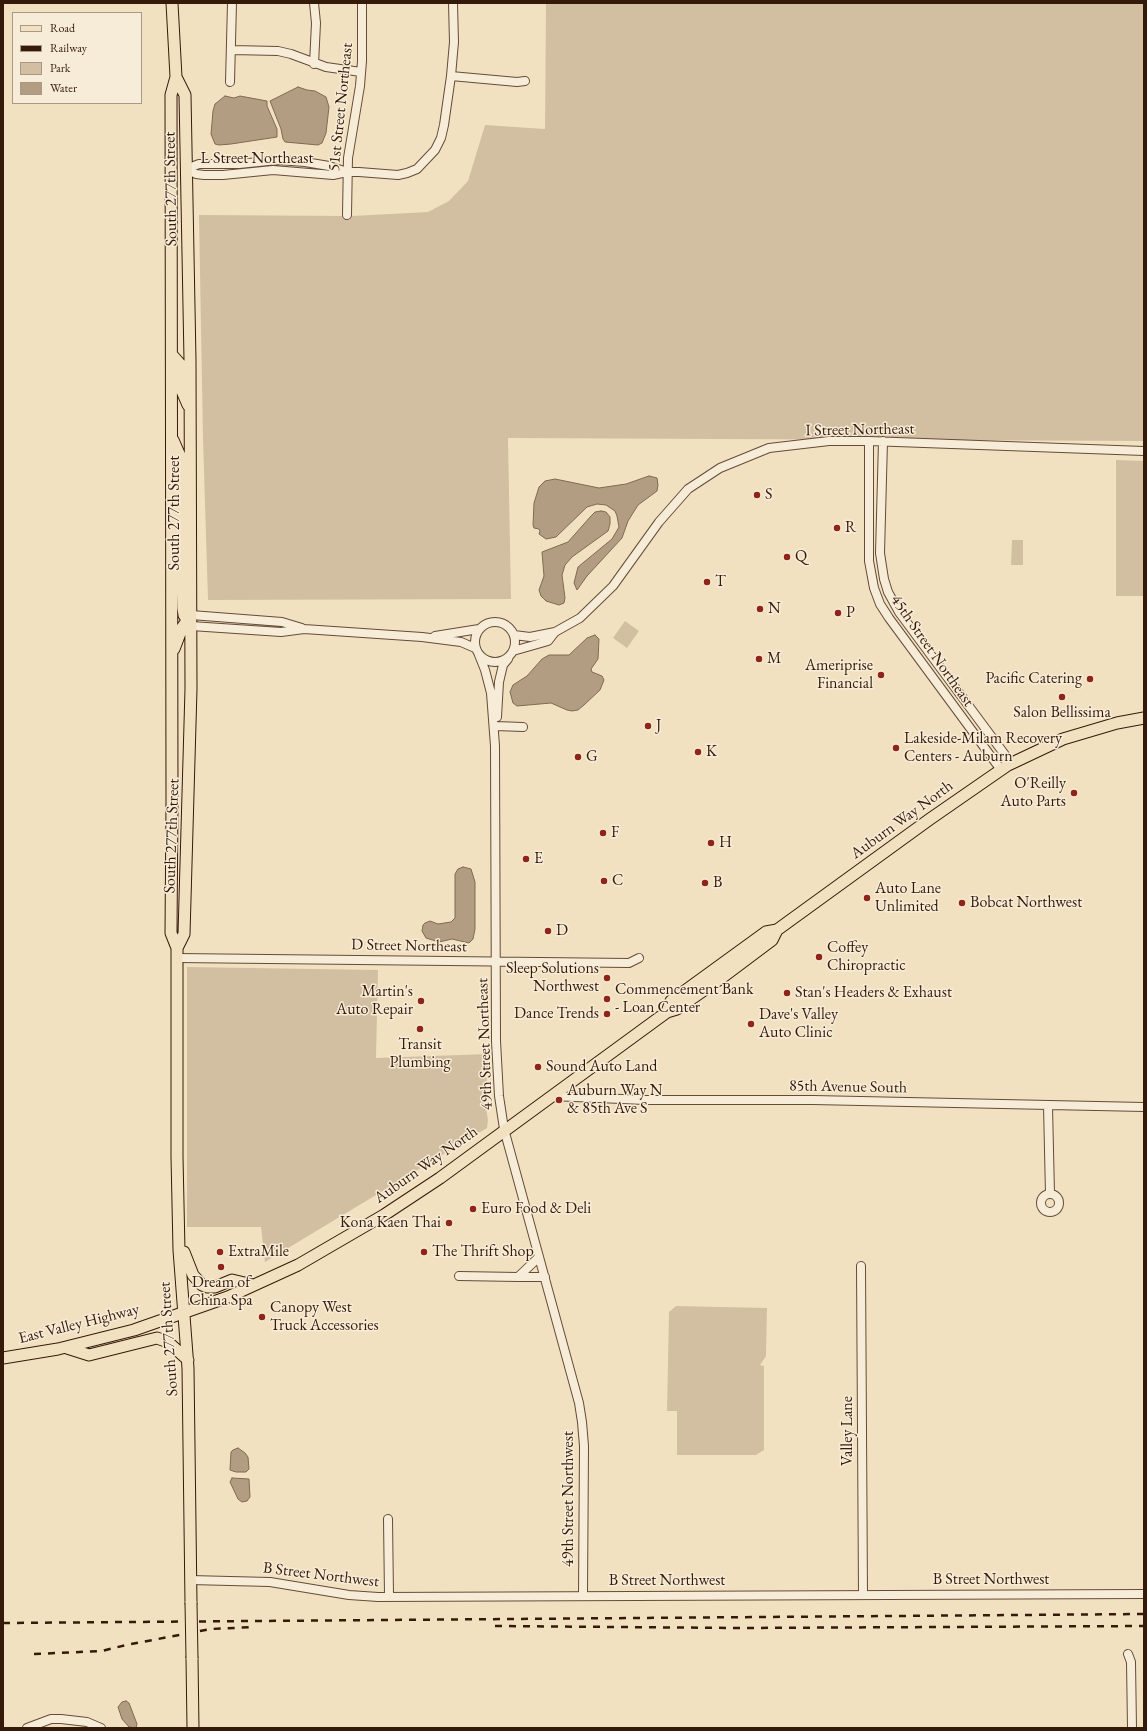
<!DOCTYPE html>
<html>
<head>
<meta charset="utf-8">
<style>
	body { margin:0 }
	#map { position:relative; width:1147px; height:1731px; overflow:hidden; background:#f2e1c1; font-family:"EB Garamond",serif }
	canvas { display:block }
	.frame { position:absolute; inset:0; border:4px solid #351a0a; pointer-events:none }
	.legend { position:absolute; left:12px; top:12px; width:130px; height:92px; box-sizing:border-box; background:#f7ecd7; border:1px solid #a99885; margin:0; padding:5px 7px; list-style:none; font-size:12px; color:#351a0a }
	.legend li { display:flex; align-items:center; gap:8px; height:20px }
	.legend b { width:20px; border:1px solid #a99885 }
</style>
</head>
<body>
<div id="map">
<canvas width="1147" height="1731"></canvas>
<div class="frame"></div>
<ul class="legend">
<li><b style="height:5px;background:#f2e1c1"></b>Road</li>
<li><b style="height:5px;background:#351a0a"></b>Railway</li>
<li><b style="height:11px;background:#d2bfa2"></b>Park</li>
<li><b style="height:11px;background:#b29d83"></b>Water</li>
</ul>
</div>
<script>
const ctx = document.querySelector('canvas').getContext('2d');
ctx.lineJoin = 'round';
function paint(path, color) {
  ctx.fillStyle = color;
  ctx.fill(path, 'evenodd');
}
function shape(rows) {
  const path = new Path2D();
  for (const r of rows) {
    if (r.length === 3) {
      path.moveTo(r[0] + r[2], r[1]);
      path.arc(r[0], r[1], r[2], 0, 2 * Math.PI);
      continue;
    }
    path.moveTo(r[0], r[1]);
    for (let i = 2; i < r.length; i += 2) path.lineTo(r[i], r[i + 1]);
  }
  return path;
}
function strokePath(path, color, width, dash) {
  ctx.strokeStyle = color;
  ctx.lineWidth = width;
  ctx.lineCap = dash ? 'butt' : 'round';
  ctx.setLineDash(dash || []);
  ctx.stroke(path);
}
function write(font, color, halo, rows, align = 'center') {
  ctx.font = font + ' "EB Garamond",serif';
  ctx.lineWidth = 3;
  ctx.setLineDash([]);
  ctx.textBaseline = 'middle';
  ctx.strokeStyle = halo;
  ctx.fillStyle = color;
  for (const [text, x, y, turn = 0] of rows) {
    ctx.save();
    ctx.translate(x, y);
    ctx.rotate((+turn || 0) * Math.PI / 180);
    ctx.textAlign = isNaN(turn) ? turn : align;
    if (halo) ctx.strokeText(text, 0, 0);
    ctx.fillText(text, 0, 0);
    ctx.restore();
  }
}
paint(shape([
	[546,3,1144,3,1144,441,508,438,511,599,208,600,203,439,199,215,352,216,428,212,449,201,468,181,485,125,545,129],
	[1116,460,1144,461,1144,596,1116,596],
	[1012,540,1023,540,1023,565,1011,565],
	[625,621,639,631,627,648,613,638],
	[187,967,378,970,376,1058,489,1054,485,1102,488,1120,487,1128,265,1262,261,1227,187,1227],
	[676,1306,767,1308,766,1356,760,1365,764,1366,764,1450,756,1455,677,1455,677,1411,667,1411,669,1312]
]), '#d2bfa2');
const water = shape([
	[298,87,307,90,315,91,326,97,329,107,326,133,322,143,318,145,285,142,283,139,281,129,270,101,298,87],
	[225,96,234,98,240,96,267,101,267,106,277,129,277,137,231,144,219,145,215,144,211,134,213,111,215,104,225,96],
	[649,476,657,478,658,485,657,491,638,505,628,521,622,538,587,576,577,590,574,583,578,567,612,539,619,527,617,516,615,511,606,505,597,504,587,507,556,537,546,539,539,534,540,531,539,529,534,528,533,525,534,503,539,487,545,481,555,479,599,488,626,484,649,476],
	[601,511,606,512,610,517,610,524,608,531,572,557,565,565,562,575,565,598,564,603,559,605,546,601,541,596,539,590,544,576,542,552,568,542,591,516,595,512,601,511],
	[595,635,599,639,598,659,591,669,592,672,602,676,604,680,600,690,584,705,578,710,572,711,567,710,551,703,517,706,513,703,510,692,513,685,527,676,542,659,549,655,569,655,587,638,595,635],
	[463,867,471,869,475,882,475,929,473,939,469,943,452,939,439,942,426,938,422,931,423,925,425,923,430,921,438,924,451,922,455,918,455,874,458,869,463,867],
	[238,1448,245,1453,248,1457,249,1469,246,1472,236,1472,230,1470,231,1452,233,1450,238,1448],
	[232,1478,249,1479,250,1497,247,1501,242,1502,238,1499,230,1482,232,1478],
	[126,1701,129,1703,137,1724,136,1728,129,1727,122,1719,118,1707,122,1702,126,1701]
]);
paint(water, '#b29d83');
strokePath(water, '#806953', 1);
const minor = shape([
	[232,50,278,51,291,54,326,67,361,72],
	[314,64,316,23,314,3],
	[451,76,517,82,525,81],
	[230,82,232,3],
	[186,169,199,164,239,164,278,160,305,162,329,166,347,172,359,172,398,175,407,173,417,169,435,150,441,138,444,125,451,76,454,42,453,3],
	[186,169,196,174,204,175,223,175,273,170,333,175,347,172],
	[347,215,348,158,360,86,362,61,362,3],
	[869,441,869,561,874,588,880,604,889,618,1001,770],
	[883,441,880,553,884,579,888,592,899,612,1011,763],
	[191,615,282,622,302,628],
	[495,642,20],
	[191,626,281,632,304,629,422,637,461,642,475,648],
	[555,632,580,618,613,586,659,522,688,489,720,468,769,448,829,441,869,441,1144,451],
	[435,636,479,629],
	[513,651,548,641,555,632,530,637,514,635],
	[479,655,485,670,491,693,495,746,496,1041,499,1096,504,1129,579,1403,582,1422,584,1446,583,1595],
	[497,717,499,682,503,665,508,659],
	[496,726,523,727],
	[177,958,629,963,639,958],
	[551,1096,645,1100,813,1100,1144,1107],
	[1048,1106,1050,1194],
	[1050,1203,9],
	[539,1257,518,1277,545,1277],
	[861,1266,863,1595],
	[459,1276,518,1277],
	[388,1519,389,1596],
	[190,1580,270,1582,349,1595,378,1597,1144,1594],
	[1128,1654,1131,1662,1132,1728],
	[27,1728,51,1719,61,1719,87,1722,101,1728]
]);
const major = shape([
	[172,3,176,77,171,95,172,802,171,933,177,948,177,1157,179,1250,188,1368,191,1603],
	[176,77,185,95,190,360,191,689,184,934,177,948],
	[172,355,180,364,182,391,188,405],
	[173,440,180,456,183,608,184,615,190,624],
	[174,649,182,628,191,615],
	[667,1012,671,1001,766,932,777,930,788,922,930,819,1008,765,1063,739,1117,723,1144,718],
	[184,1252,193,1275,202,1285,207,1287,215,1287,232,1280,253,1285],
	[67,1348,89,1355,157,1338,168,1342,188,1360],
	[3,1358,58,1349,134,1330,228,1297,298,1265,384,1215,440,1178,667,1012,677,1009,720,979,772,940,777,930],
	[192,1658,193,1728]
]);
strokePath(minor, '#644c38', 10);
strokePath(major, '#351a0a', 13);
strokePath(minor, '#f7ecd7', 8);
strokePath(major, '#f2e1c1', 11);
strokePath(shape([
	[3,1623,1144,1614],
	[495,1626,737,1628,1144,1626],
	[34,1654,102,1651,126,1645,211,1629,254,1627]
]), '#351a0a', 2.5, [7, 7]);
const majorBridge = shape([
	[191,1603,192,1658]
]);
strokePath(majorBridge, '#351a0a', 13, []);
strokePath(majorBridge, '#f2e1c1', 11);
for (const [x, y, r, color] of [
	[757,495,4,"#8f2418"],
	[837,528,4,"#8f2418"],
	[787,557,4,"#8f2418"],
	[707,582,4,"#8f2418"],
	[760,609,4,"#8f2418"],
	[838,613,4,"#8f2418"],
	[759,659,4,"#8f2418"],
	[881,675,4,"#8f2418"],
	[1090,679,4,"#8f2418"],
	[1062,697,4,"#8f2418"],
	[648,726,4,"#8f2418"],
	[896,748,4,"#8f2418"],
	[698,752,4,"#8f2418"],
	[578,757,4,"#8f2418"],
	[1074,793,4,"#8f2418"],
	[603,833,4,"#8f2418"],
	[711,843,4,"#8f2418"],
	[526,859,4,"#8f2418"],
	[604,881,4,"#8f2418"],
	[705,883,4,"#8f2418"],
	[867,898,4,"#8f2418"],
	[962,903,4,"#8f2418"],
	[548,931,4,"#8f2418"],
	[819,957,4,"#8f2418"],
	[607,978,4,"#8f2418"],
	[787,993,4,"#8f2418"],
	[607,999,4,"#8f2418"],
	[421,1001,4,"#8f2418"],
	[607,1014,4,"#8f2418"],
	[751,1024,4,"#8f2418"],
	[420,1029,4,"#8f2418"],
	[538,1067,4,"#8f2418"],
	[559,1100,4,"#8f2418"],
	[473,1209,4,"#8f2418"],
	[449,1223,4,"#8f2418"],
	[220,1252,4,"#8f2418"],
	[424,1252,4,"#8f2418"],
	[221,1267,4,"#8f2418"],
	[262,1317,4,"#8f2418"]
]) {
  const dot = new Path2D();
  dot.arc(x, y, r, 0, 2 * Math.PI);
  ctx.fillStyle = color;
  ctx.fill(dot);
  strokePath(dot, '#f7ecd7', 1.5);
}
write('16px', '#351a0a', '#f7ecd7', [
	["51st Street Northeast",341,107,-84],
	["L Street Northeast",257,159],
	["South 277th Street",171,189,-91],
	["I Street Northeast",860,430,-1],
	["South 277th Street",175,513,-90],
	["45th Street Northeast",932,651,55],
	["Auburn Way North",902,820,-36],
	["South 277th Street",172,836,-88],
	["D Street Northeast",409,946,1],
	["49th Street Northeast",485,1044,-92],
	["85th Avenue South",848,1087,1],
	["Auburn Way North",426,1165,-35],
	["East Valley Highway",79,1324,-14],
	["South 277th Street",169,1339,-94],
	["Valley Lane",848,1431,-90],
	["49th Street Northwest",569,1499,-90],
	["B Street Northwest",321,1575,7],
	["B Street Northwest",991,1580],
	["B Street Northwest",667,1581]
]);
write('16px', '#351a0a', '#f7ecd7', [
	["S",765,495],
	["R",845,528],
	["Q",795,557],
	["T",715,582],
	["N",768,609],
	["P",846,613],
	["M",767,659],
	["Ameriprise",873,666,"right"],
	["Financial",873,684,"right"],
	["Pacific Catering",1082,679,"right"],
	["Salon Bellissima",1062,713,"center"],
	["J",656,726],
	["Lakeside-Milam Recovery",904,739],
	["Centers - Auburn",904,757],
	["K",706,752],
	["G",586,757],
	["O'Reilly",1066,784,"right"],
	["Auto Parts",1066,802,"right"],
	["F",611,833],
	["H",719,843],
	["E",534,859],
	["C",612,881],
	["B",713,883],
	["Auto Lane",875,889],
	["Unlimited",875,907],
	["Bobcat Northwest",970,903],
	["D",556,931],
	["Coffey",827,948],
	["Chiropractic",827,966],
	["Sleep Solutions",599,969,"right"],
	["Northwest",599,987,"right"],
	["Commencement Bank",615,990],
	["- Loan Center",615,1008],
	["Martin's",413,992,"right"],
	["Auto Repair",413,1010,"right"],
	["Stan's Headers & Exhaust",795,993],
	["Dance Trends",599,1014,"right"],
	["Dave's Valley",759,1015],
	["Auto Clinic",759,1033],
	["Transit",420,1045,"center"],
	["Plumbing",420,1063,"center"],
	["Sound Auto Land",546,1067],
	["Auburn Way N",567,1091],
	["& 85th Ave S",567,1109],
	["Euro Food & Deli",481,1209],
	["Kona Kaen Thai",441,1223,"right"],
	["ExtraMile",228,1252],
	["The Thrift Shop",432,1252],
	["Dream of",221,1283,"center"],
	["China Spa",221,1301,"center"],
	["Canopy West",270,1308],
	["Truck Accessories",270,1326]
], 'left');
</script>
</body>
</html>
